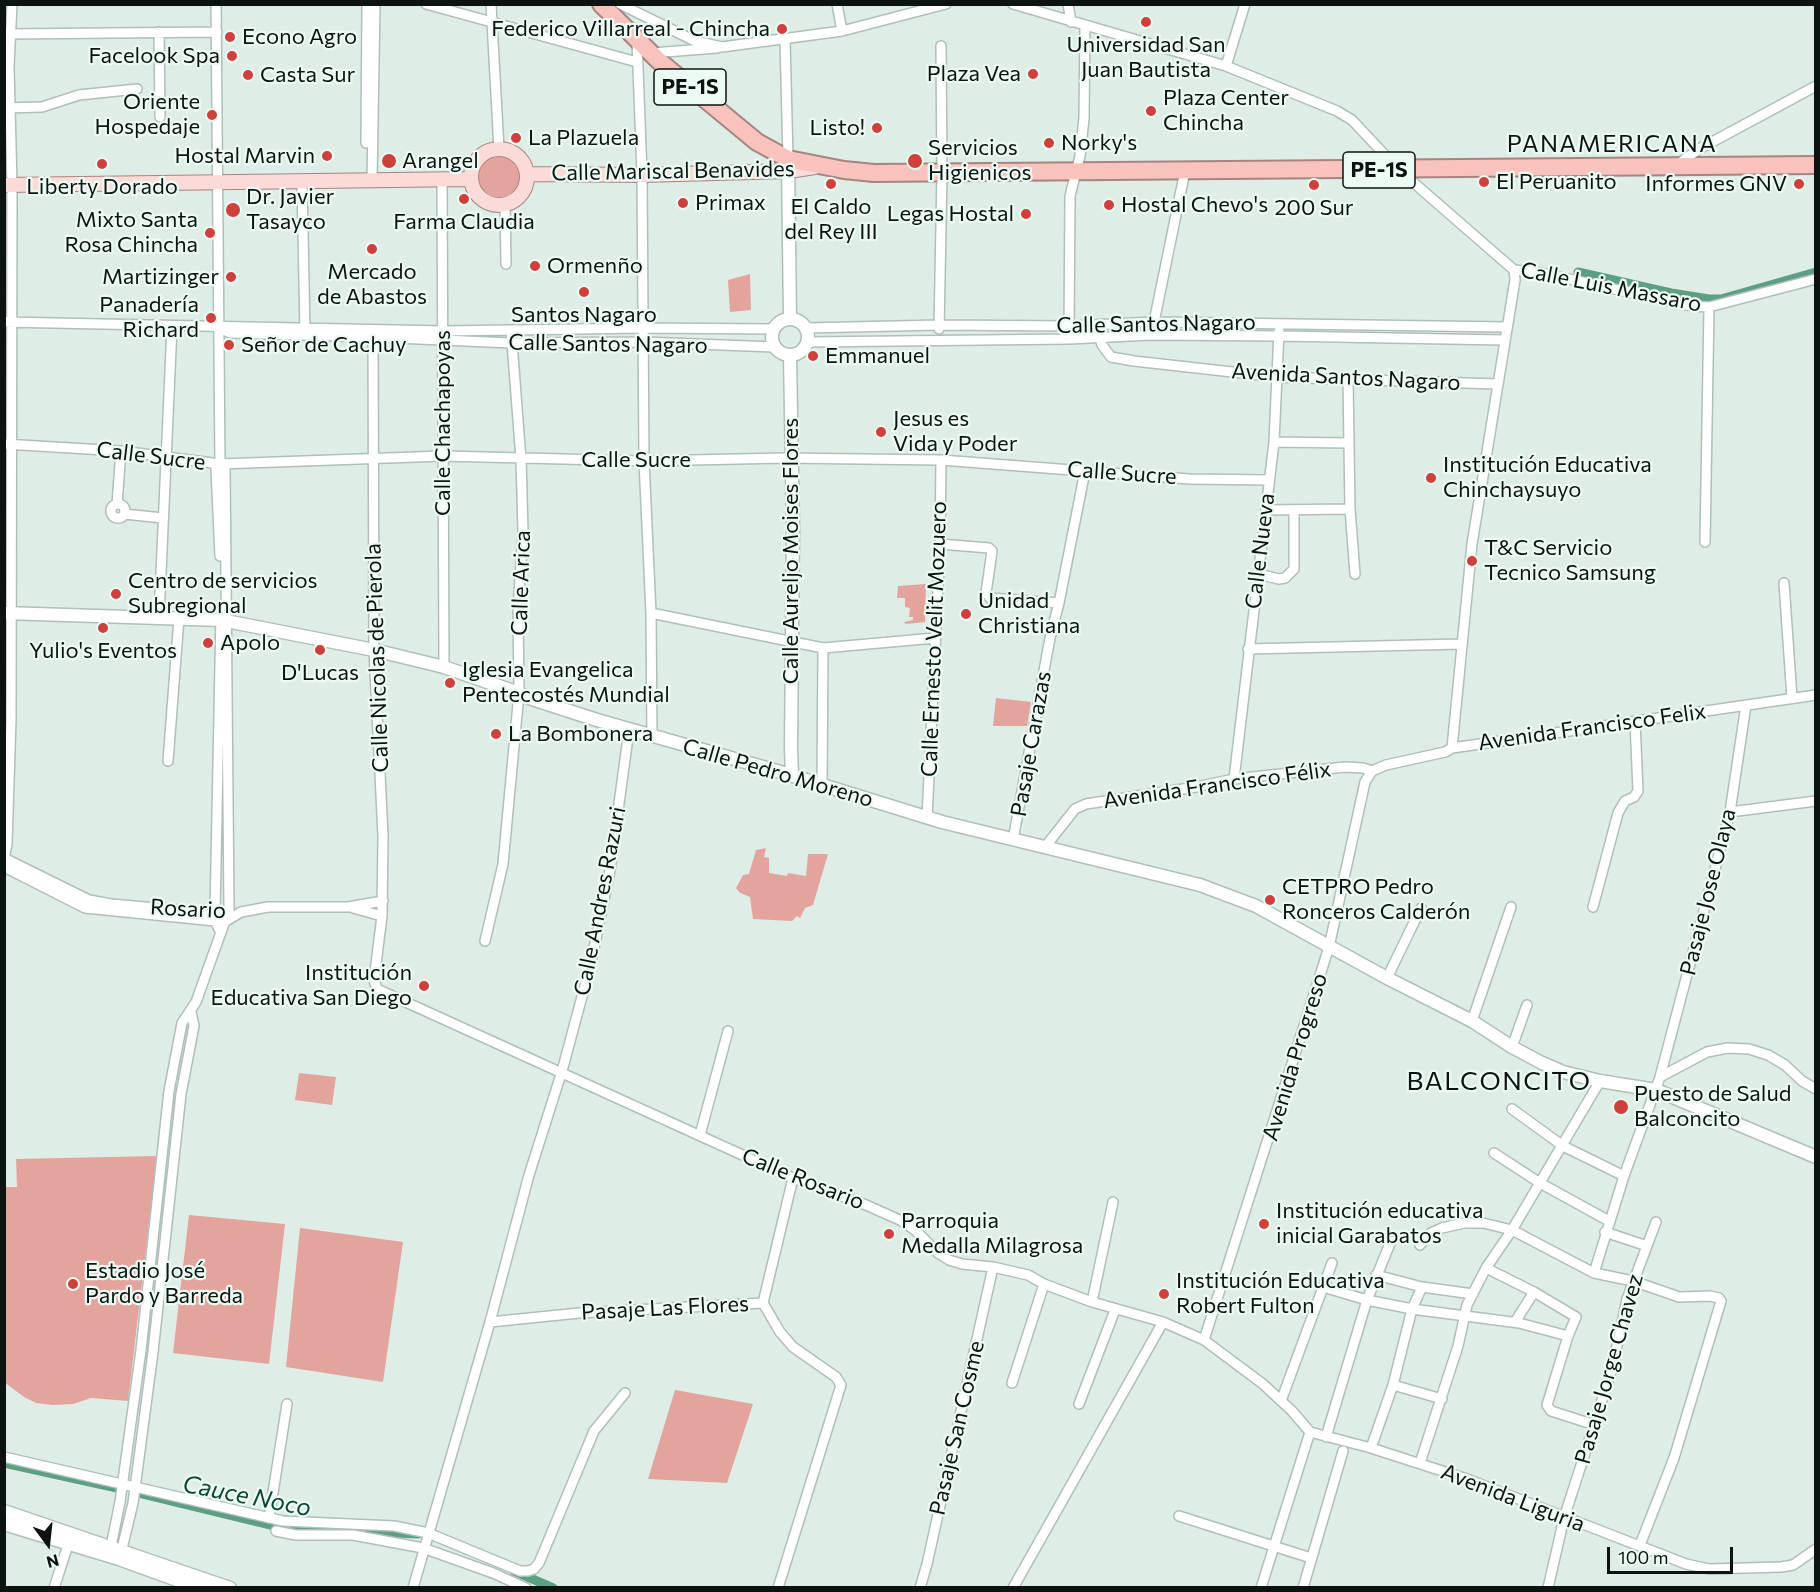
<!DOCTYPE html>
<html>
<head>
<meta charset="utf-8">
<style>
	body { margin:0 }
	#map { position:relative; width:1820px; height:1592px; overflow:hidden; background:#deede6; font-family:Commissioner,sans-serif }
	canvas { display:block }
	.frame { position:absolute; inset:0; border:6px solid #0d1310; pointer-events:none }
	.north { position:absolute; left:18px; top:1514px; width:60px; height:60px; -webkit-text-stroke:4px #ebfbf3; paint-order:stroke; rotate:165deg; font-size:16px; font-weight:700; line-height:24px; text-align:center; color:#0d1310 }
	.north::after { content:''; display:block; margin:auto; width:21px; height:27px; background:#0d1310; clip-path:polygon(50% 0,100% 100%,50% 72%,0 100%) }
	.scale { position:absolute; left:1607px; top:1547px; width:126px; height:27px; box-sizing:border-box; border:3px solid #0d1310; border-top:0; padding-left:8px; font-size:18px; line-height:21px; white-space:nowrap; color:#0d1310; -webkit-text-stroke:4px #ebfbf3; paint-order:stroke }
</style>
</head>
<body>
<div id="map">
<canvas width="1820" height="1592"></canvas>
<div class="frame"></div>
<div class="north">N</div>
<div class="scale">100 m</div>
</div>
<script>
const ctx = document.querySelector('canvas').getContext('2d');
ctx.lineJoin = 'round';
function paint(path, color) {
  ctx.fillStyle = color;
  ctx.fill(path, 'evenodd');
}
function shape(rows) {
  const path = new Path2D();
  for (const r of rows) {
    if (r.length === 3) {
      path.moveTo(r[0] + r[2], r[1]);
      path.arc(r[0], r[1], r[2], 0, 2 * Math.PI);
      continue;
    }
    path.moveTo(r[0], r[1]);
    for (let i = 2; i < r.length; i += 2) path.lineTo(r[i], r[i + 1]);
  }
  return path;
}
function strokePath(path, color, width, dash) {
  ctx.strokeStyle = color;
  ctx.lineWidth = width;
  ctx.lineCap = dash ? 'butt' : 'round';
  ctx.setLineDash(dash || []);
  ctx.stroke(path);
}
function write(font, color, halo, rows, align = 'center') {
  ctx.font = font + ' Commissioner,sans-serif';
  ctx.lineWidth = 4.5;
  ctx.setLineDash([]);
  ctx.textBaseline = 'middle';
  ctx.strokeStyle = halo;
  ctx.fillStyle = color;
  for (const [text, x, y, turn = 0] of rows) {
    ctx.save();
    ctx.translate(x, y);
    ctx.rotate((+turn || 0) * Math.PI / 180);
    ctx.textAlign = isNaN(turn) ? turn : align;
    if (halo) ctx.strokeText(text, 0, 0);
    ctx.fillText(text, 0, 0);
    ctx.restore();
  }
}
paint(shape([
	[499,176,21],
	[750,274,751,310,730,312,728,280],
	[926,584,925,622,906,624,904,622,913,620,913,617,909,617,910,608,905,607,905,598,897,598,898,586],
	[996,698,1031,702,1027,726,993,726],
	[766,848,764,857,769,858,769,873,787,876,788,873,806,876,808,854,828,854,813,905,805,908,800,918,797,916,792,921,753,919,750,897,740,893,736,888,743,875,749,874,756,850],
	[299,1073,336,1077,332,1105,295,1100],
	[157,1156,128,1401,91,1398,73,1404,53,1405,36,1403,24,1397,4,1382,5,1187,17,1187,16,1159],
	[189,1215,285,1224,269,1364,173,1353],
	[300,1228,403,1242,383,1382,286,1367],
	[675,1390,753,1404,727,1483,648,1479]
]), '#e3a49d');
strokePath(shape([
	[1578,272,1671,293,1709,299,1721,299,1816,272],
	[4,1463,117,1488],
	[142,1494,282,1528,418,1534],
	[514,1571,553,1588]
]), '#5c9f83', 9);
const street = shape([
	[216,4,220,464,216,469,220,556],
	[426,4,637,62],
	[491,4,499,149],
	[620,4,695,41,722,47,842,31,946,4],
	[837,4,842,31],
	[1013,4,1226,66,1337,111,1352,120,1399,170,1514,270,1537,272,1691,306,1709,307,1816,279],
	[1068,4,1071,22],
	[159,32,160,117],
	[7,34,217,32],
	[637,40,642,175,644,461,651,613,652,737],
	[785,40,788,159],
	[652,53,717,48],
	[1226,66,1245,4],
	[4,108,42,107,79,95,137,89],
	[366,143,367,4],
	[1677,165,1699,149,1816,86],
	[442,179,444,667],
	[372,180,375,4],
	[302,181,305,333],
	[505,205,506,264],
	[5,322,443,331,643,328,773,329],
	[1154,322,1185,171],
	[219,328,230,333,373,337,511,343,643,342,775,347],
	[807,328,939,325,1069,326,1154,322,1506,327],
	[939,329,942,173,941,46],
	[373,330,374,650,383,836,382,916,374,980,377,989,793,1178,866,1205,902,1221,915,1230,938,1253,949,1260,962,1264,993,1267,1028,1275,1044,1284,1092,1302,1163,1322,1204,1340,1263,1384,1292,1411,1310,1432],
	[1069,331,1070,196,1080,156,1084,118,1085,25],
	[1100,338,1102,345,1111,357,1134,361,1277,377,1497,384],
	[808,342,1069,339,1151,335,1279,336,1504,340],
	[1348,380,1350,509,1355,574],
	[1274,442,1349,443],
	[4,444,121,451,220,464,443,456,644,461,784,458,941,460,1189,479,1269,480],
	[118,511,7],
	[117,504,121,451],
	[1266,510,1350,509],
	[124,514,163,518],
	[1705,542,1709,307],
	[940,544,989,548,992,551,986,593,990,598,1059,603],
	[1258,574,1279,579,1285,578,1294,569,1294,511],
	[1784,583,1792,698],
	[651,613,823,648,935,638],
	[159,617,172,327],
	[1248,649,1461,644],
	[1452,748,1472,544,1515,280,1514,270],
	[168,761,179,618],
	[1372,771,1386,765,1445,752,1452,748,1816,695],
	[1234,779,1274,442,1279,331],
	[822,786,823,648],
	[1730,812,1816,801],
	[927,818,940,544,941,460],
	[1013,840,1050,638,1059,603,1085,471],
	[1045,847,1075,809,1086,804,1196,787,1234,779,1345,767,1363,768,1372,771],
	[4,858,89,900,111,904,215,913,221,912],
	[4,859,7,844,11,719,12,185,9,66,12,4],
	[4,867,85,908,215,921,226,921,241,912,268,907,348,907,383,901],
	[1593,907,1618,813,1625,801,1634,797,1638,791,1635,721],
	[353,908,382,916],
	[220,931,215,921,215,913,221,614],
	[485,941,503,864,519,693,518,609,523,532,521,459,511,330],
	[1387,978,1421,908],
	[1472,1021,1511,907],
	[1512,1047,1527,1005],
	[1660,1077,1730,812,1746,705],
	[1512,1109,1563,1146,1624,1176],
	[700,1135,728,1031],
	[1494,1153,1540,1183,1609,1221],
	[1605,1232,1647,1246],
	[1420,1245,1431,1233,1442,1228,1464,1223,1483,1223,1512,1230,1594,1273,1633,1281,1679,1297,1710,1296,1719,1298,1721,1301,1718,1311,1674,1458,1640,1545],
	[1486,1268,1534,1292,1576,1317,1568,1336,1547,1405,1551,1411,1595,1425],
	[1594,1273,1624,1176,1660,1077,1707,1052,1728,1048,1749,1049,1768,1055,1785,1065,1802,1081,1816,1089],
	[1376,1275,1422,1287,1473,1294],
	[1323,1287,1367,1300,1412,1309,1519,1323,1568,1336],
	[1092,1302,1113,1202],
	[763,1303,793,1178],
	[490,1322,579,1313,763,1303,780,1332,793,1347,836,1377,841,1385,778,1588],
	[1515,1322,1534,1292],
	[1204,1340,1329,947,1365,782,1372,771],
	[1012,1383,1044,1284],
	[1393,1385,1442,1399],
	[1281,1401,1332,1263],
	[1079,1404,1115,1310],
	[1310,1432,1371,1448,1467,1479,1686,1564,1709,1569,1781,1567,1793,1565,1816,1549],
	[1326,1437,1367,1300,1391,1241],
	[1371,1448,1393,1385,1412,1309,1422,1287],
	[4,1457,283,1521,394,1526,428,1533,520,1571,528,1571,534,1569,539,1563,594,1431,625,1393],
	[1420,1463,1458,1346,1467,1305,1486,1268,1512,1230,1600,1081],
	[1179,1516,1311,1558],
	[269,1518,287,1404],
	[276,1531,296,1535,353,1535,423,1548,493,1573,526,1588],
	[110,1551,120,1502,141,1350,169,1091,182,1023,196,1002,229,910,225,468,220,464],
	[120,1557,133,1503,139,1458,153,1352,181,1094,194,1026,191,1012],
	[54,1588,68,1545],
	[413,1588,490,1322,529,1175,562,1071,591,963,610,870,629,730],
	[920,1588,927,1564,993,1267],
	[1013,1588,1163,1322],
	[1261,1588,1310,1432],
	[1303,1588,1343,1451],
	[1548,1588,1564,1518,1612,1369,1627,1299,1656,1222]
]);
const secondary = shape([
	[788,163,790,318],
	[790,337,18],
	[790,355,793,529,791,748,792,776],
	[4,613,221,620,374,650,444,667,519,693,529,698,597,720,777,771,942,822,1200,885,1256,906,1387,978,1472,1021,1512,1047,1542,1063,1563,1072,1600,1081,1656,1090,1816,1157],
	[4,1511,230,1588],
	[4,1524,119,1559,199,1588]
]);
const primary = shape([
	[499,177,28],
	[527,174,642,175,789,171,815,167],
	[4,185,470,179]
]);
const highway = shape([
	[601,4,659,61,757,142,788,159,844,170,874,173,1816,165]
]);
strokePath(street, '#b0bfb8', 12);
strokePath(secondary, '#b0bfb8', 15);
strokePath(primary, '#a68580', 16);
strokePath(highway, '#a68580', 20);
strokePath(street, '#fff', 9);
strokePath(secondary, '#fff', 12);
strokePath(primary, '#fbdbd7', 14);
strokePath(highway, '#f8c3bc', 16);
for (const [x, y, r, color] of [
	[1146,22,6,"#cf403c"],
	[782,29,6,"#cf403c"],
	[230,37,6,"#cf403c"],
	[232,56,6,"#cf403c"],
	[1033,74,6,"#cf403c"],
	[248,75,6,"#cf403c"],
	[1151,111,6,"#cf403c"],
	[212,115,6,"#cf403c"],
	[877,128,6,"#cf403c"],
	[516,138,6,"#cf403c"],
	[1049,143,6,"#cf403c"],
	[327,156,6,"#cf403c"],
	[389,161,8,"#cf403c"],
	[915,161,8,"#cf403c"],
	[102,164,6,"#cf403c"],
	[1484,182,6,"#cf403c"],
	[831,184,6,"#cf403c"],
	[1799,184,6,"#cf403c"],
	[1314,185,6,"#cf403c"],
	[464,199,6,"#cf403c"],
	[683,203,6,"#cf403c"],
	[1109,205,6,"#cf403c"],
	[233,210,8,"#cf403c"],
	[1026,214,6,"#cf403c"],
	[210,233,6,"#cf403c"],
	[372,249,6,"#cf403c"],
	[535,266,6,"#cf403c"],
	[231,277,6,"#cf403c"],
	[584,292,6,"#cf403c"],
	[211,318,6,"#cf403c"],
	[229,345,6,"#cf403c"],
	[813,356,6,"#cf403c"],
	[881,432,6,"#cf403c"],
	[1431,478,6,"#cf403c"],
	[1472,561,6,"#cf403c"],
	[116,594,6,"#cf403c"],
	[966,614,6,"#cf403c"],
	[103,628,6,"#cf403c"],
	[208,643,6,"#cf403c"],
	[320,650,6,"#cf403c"],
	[450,683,6,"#cf403c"],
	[496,734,6,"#cf403c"],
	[1270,900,6,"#cf403c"],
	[424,986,6,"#cf403c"],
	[1621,1107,8,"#cf403c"],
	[1264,1224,6,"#cf403c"],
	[889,1234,6,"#cf403c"],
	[73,1284,6,"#cf403c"],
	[1164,1294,6,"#cf403c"]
]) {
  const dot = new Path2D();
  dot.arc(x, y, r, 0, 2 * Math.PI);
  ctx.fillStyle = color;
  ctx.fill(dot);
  strokePath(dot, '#ebfbf3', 2);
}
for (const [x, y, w] of [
	[690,87,72],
	[1379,170,72]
]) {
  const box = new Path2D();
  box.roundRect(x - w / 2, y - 18, w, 36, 4.5);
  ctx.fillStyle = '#ebfbf3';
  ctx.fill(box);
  strokePath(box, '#0d1310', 1.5);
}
write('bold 21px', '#0d1310', null, [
	["PE-1S",690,87],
	["PE-1S",1379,170]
]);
write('22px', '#0d1310', '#ebfbf3', [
	["Federico Villarreal - Chincha",770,29,"right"],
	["Econo Agro",242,37],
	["Universidad San",1146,45,"center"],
	["Juan Bautista",1146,70,"center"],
	["Facelook Spa",220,56,"right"],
	["Plaza Vea",1021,74,"right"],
	["Casta Sur",260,75],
	["Plaza Center",1163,98],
	["Chincha",1163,123],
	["Oriente",200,102,"right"],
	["Hospedaje",200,127,"right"],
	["Listo!",865,128,"right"],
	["La Plazuela",528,138],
	["Norky's",1061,143],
	["Servicios",928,148],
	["Higienicos",928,173],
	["Hostal Marvin",315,156,"right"],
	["Arangel",402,161],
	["El Peruanito",1496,182],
	["Informes GNV",1787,184,"right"],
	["Liberty Dorado",102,187,"center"],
	["Dr. Javier",246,197],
	["Tasayco",246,222],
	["Primax",695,203],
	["Hostal Chevo's",1121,205],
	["El Caldo",831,207,"center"],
	["del Rey III",831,232,"center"],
	["200 Sur",1314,208,"center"],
	["Legas Hostal",1014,214,"right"],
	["Mixto Santa",198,220,"right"],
	["Rosa Chincha",198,245,"right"],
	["Farma Claudia",464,222,"center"],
	["Ormenño",547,266],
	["Mercado",372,272,"center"],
	["de Abastos",372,297,"center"],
	["Martizinger",219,277,"right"],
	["Panadería",199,305,"right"],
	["Richard",199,330,"right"],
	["Santos Nagaro",584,315,"center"],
	["Señor de Cachuy",241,345],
	["Emmanuel",825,356],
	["Jesus es",893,419],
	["Vida y Poder",893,444],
	["Institución Educativa",1443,465],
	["Chinchaysuyo",1443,490],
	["T&C Servicio",1484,548],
	["Tecnico Samsung",1484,573],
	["Centro de servicios",128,581],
	["Subregional",128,606],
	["Unidad",978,601],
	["Christiana",978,626],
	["Apolo",220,643],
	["Yulio's Eventos",103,651,"center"],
	["Iglesia Evangelica",462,670],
	["Pentecostés Mundial",462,695],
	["D'Lucas",320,673,"center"],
	["La Bombonera",508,734],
	["CETPRO Pedro",1282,887],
	["Ronceros Calderón",1282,912],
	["Institución",412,973,"right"],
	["Educativa San Diego",412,998,"right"],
	["Puesto de Salud",1634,1094],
	["Balconcito",1634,1119],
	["Institución educativa",1276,1211],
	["inicial Garabatos",1276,1236],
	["Parroquia",901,1221],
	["Medalla Milagrosa",901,1246],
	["Estadio José",85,1271],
	["Pardo y Barreda",85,1296],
	["Institución Educativa",1176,1281],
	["Robert Fulton",1176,1306]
], 'left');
write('22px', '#0d1310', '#ebfbf3', [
	["Calle Mariscal Benavides",673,171,-1],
	["Calle Luis Massaro",1611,287,11],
	["Calle Santos Nagaro",1156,324,-1],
	["Calle Santos Nagaro",608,344,1],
	["Avenida Santos Nagaro",1346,377,3],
	["Calle Chachapoyas",443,423,-90],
	["Calle Sucre",151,456,7],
	["Calle Sucre",636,460],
	["Calle Sucre",1122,473,4],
	["Calle Aureljo Moises Flores",791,551,-90],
	["Calle Nueva",1260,551,-83],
	["Calle Arica",521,583,-88],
	["Calle Ernesto Velit Mozuero",934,639,-88],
	["Calle Nicolas de Pierola",377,658,-92],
	["Avenida Francisco Felix",1592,727,-8],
	["Pasaje Carazas",1031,744,-80],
	["Calle Pedro Moreno",778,773,16],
	["Avenida Francisco Félix",1217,785,-8],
	["Pasaje Jose Olaya",1708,892,-76],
	["Calle Andres Razuri",600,901,-79],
	["Rosario",188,909,3],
	["Avenida Progreso",1295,1057,-73],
	["Calle Rosario",803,1179,22],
	["Pasaje Las Flores",665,1308,-3],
	["Pasaje Jorge Chavez",1609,1369,-74],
	["Pasaje San Cosme",957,1428,-77],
	["Avenida Liguria",1513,1498,21]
]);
ctx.letterSpacing = '1.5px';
write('24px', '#0d1310', '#ebfbf3', [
	["PANAMERICANA",1612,144]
]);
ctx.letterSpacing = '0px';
write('italic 24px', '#0c4633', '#ebfbf3', [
	["Cauce Noco",247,1496,11]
]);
ctx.letterSpacing = '1.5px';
write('26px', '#0d1310', '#ebfbf3', [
	["BALCONCITO",1499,1081]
]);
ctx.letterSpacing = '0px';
</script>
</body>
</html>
